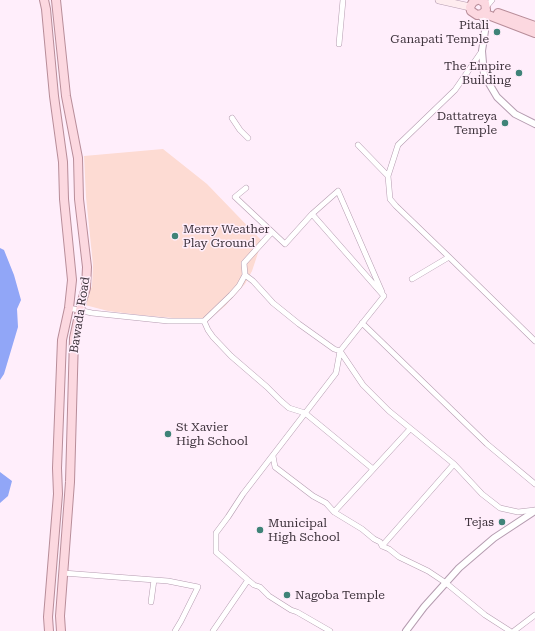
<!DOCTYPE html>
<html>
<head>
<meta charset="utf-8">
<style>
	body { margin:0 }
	canvas { display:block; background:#ffeefb }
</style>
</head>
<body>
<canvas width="535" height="631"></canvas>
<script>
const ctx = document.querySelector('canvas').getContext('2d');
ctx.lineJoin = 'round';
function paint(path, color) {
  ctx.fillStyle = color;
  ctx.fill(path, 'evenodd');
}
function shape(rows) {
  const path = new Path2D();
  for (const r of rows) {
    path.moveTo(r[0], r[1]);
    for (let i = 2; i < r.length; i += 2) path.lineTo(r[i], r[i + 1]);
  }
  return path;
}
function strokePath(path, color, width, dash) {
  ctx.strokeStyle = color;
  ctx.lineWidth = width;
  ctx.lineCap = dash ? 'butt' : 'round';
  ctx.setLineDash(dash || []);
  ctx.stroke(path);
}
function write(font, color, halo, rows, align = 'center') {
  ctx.font = font + ' "Roboto Serif",serif';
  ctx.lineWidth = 3;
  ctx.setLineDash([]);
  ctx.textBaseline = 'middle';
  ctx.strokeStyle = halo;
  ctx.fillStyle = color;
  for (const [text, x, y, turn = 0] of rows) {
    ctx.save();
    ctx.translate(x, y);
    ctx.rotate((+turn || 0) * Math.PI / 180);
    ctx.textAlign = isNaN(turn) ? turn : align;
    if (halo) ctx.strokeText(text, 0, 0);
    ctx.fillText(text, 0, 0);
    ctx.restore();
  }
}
paint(shape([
	[163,149,207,184,262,241,252,271,245,284,225,306,210,319,184,319,140,315,108,311,85,305,92,286,93,265,86,197,84,156]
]), '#fddbd3');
paint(shape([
	[0,248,4,250,14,275,21,300,17,309,18,327,4,374,0,380],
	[0,472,12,481,8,496,0,503]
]), '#91a6f7');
const minor = shape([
	[486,7,492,0],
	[339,44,343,0],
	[232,118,240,130,248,138],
	[358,145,388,176],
	[246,188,235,197,285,244,312,214,338,191,382,292],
	[312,214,384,296,340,351,336,373,243,494,228,517,216,533,216,552,248,580,254,585,260,587,269,596,291,610,297,612,330,631],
	[449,257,535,341],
	[245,275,244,263,272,232],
	[412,279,449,257,396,206,390,199,388,176,398,145,455,90,482,51],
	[69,308,92,313,168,321,204,321,231,295,239,286,245,275,253,281,273,303,299,324,334,349,340,351,363,385,389,411,454,464,482,494,500,508,518,512,535,510],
	[204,321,208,330,213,337,231,356,267,387,281,401,289,408,305,413,373,469],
	[362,323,487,444,535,484],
	[273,456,275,467,313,496,326,503,334,512,362,529,374,539,380,542,382,546,389,549,399,557,428,571,446,583,485,615,510,631],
	[334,512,410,429],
	[382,546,454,464],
	[63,573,168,581,198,587,181,621,175,631],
	[151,602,154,580],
	[213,631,248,580],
	[514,631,535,615]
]);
const tertiary = shape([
	[480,15,485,21,485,31,482,51,484,75,497,97,515,114,535,124],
	[406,631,424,607,459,568,494,538,535,511]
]);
const secondary = shape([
	[439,0,470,7]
]);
const primary = shape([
	[44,0,46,9,54,96,63,162,64,199,72,280,69,308,62,340,57,468,58,494,48,617,49,631],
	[56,0,66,96,78,158,79,199,87,267,86,288,82,301,74,338,70,482,60,616,61,631],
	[477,0,473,2,470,7,471,11,477,15,482,14,486,10,485,3,480,0],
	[483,13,535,33],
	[498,13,535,26]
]);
strokePath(minor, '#b59cb0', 6);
strokePath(tertiary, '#b59cb0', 8);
strokePath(secondary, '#b59cb0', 8);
strokePath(primary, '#b88d99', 10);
strokePath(minor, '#fff', 5);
strokePath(tertiary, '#fff', 6);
strokePath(secondary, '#feecef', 7);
strokePath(primary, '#fcd8e0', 8);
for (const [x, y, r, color] of [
	[497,32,4,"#3f8378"],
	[519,73,4,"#3f8378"],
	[505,123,4,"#3f8378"],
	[175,236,4,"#3f8378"],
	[168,434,4,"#3f8378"],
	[502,522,4,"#3f8378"],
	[260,530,4,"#3f8378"],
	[287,595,4,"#3f8378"]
]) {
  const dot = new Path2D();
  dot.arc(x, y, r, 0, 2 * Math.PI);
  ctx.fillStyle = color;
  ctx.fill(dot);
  strokePath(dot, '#ffeefb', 1.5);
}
write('12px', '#3e333c', '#ffeefb', [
	["Pitali",489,25],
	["Ganapati Temple",489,39],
	["The Empire",511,66],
	["Building",511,80],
	["Dattatreya",497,116],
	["Temple",497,130],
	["Merry Weather",183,229,"left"],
	["Play Ground",183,243,"left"],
	["St Xavier",176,427,"left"],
	["High School",176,441,"left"],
	["Tejas",494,522],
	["Municipal",268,523,"left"],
	["High School",268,537,"left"],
	["Nagoba Temple",295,595,"left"]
], 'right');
write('12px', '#3e333c', '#ffeefb', [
	["Bawada Road",80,315,-81]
]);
</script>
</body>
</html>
